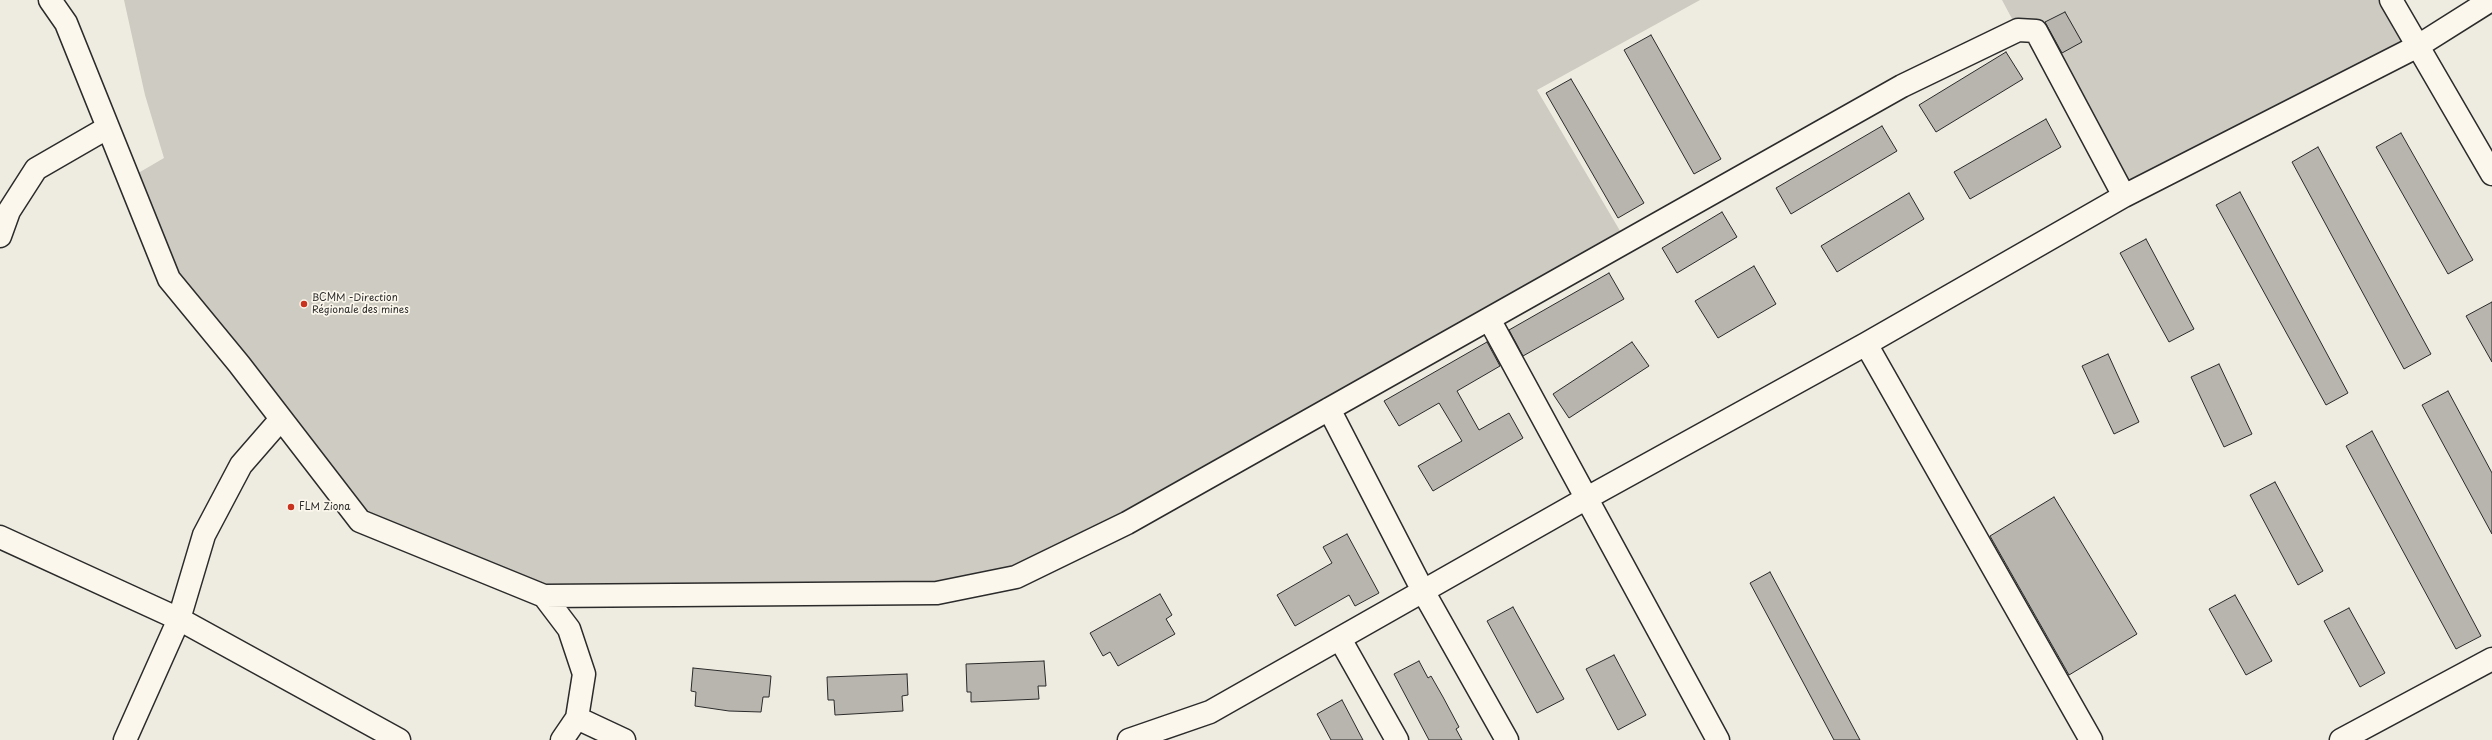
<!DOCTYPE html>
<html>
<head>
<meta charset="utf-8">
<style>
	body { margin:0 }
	canvas { display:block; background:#eeebe0 }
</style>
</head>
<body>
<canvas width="2492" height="740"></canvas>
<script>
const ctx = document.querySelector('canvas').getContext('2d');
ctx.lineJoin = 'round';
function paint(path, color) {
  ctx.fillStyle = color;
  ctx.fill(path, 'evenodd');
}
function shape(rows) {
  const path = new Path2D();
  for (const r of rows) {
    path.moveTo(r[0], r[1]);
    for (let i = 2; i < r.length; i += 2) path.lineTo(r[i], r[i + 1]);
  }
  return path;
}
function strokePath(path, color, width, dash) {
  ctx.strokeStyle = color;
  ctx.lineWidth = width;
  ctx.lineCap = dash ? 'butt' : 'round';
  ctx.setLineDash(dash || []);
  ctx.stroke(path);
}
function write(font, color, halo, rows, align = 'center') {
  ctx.font = font + ' "Playpen Sans",sans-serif';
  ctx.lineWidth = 3.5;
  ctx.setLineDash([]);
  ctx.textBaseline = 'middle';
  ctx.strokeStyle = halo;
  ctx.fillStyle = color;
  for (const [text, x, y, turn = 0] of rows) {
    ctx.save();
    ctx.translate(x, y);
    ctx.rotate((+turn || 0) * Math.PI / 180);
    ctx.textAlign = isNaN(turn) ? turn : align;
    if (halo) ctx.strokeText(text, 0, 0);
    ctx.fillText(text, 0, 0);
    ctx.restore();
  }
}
paint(shape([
	[124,0,1700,0,1537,90,1626,241,1016,577,937,593,544,596,360,521,169,279,128,179,164,158,145,95],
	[2002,0,2391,0,2418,46,2124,196,2037,32,2018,30]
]), '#cecbc2');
const building = shape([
	[2065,12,2082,42,2062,53,2045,22,2065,12],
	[1651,35,1721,159,1694,174,1624,50,1651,35],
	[2006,52,2023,79,1936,132,1919,105,2006,52],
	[1571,79,1644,203,1618,218,1546,93,1571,79],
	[2046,119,2061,147,1970,199,1954,172,2046,119],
	[1882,126,1897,151,1791,214,1776,188,1882,126],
	[2401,133,2473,260,2448,274,2376,147,2401,133],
	[2318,147,2431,354,2404,369,2292,162,2318,147],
	[2240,192,2348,393,2326,405,2216,205,2240,192],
	[1909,193,1924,219,1837,272,1821,246,1909,193],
	[1722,212,1737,237,1677,273,1662,248,1722,212],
	[2146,239,2194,329,2169,342,2120,253,2146,239],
	[1754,266,1776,304,1718,338,1695,301,1754,266],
	[1609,273,1624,299,1523,356,1509,330,1609,273],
	[2492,302,2492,362,2466,316,2492,302],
	[1487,342,1500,366,1457,391,1479,430,1509,413,1523,438,1433,491,1418,466,1462,441,1439,403,1399,426,1384,401,1487,342],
	[1632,342,1649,366,1569,418,1553,394,1632,342],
	[2108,354,2139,422,2114,434,2082,366,2108,354],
	[2219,364,2252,434,2224,447,2191,377,2219,364],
	[2448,391,2492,473,2492,534,2422,405,2448,391],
	[2372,431,2481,636,2456,649,2346,446,2372,431],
	[2275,482,2323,571,2298,585,2250,495,2275,482],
	[2054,497,2137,634,2069,675,1990,536,2054,497],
	[1347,534,1379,593,1355,606,1349,595,1295,626,1277,595,1332,563,1323,547,1347,534],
	[1770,572,1860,740,1834,740,1750,583,1770,572],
	[1160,594,1172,615,1166,619,1175,634,1118,666,1110,652,1103,656,1090,633,1160,594],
	[2235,595,2272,661,2246,675,2209,609,2235,595],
	[1513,607,1564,699,1537,713,1487,621,1513,607],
	[2349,608,2385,673,2360,687,2324,621,2349,608],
	[1614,655,1646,715,1618,730,1586,669,1614,655],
	[1044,661,1046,686,1038,686,1039,699,971,702,971,692,967,692,966,664,1044,661],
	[1419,661,1428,678,1431,676,1443,697,1459,727,1456,729,1462,740,1429,740,1394,674,1419,661],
	[693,668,771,676,769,697,763,697,761,712,729,711,695,706,696,692,691,691,693,668],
	[907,674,908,695,902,696,903,711,835,715,834,700,828,700,827,677,907,674],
	[1342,700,1363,740,1331,740,1317,714,1342,700]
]);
paint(building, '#b8b5ae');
strokePath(building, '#2b2b2b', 1);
const minor = shape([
	[50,0,66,23,169,279,239,364,360,521,544,596,937,593,1016,577,1127,523,1902,86,2018,30,2036,31,2124,196,2418,46,2491,0],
	[2391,0,2492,174],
	[0,236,9,211,36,169,107,128],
	[1489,319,1718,740],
	[1866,344,2091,740],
	[1329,409,1423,591,1507,740],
	[0,537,179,619,399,740],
	[544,596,569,629,584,674,577,718,562,740],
	[1340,639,1397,740],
	[577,718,624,740],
	[125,740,179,619,204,535,241,465,281,419],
	[1129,740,1210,712,1587,498,1866,344,2124,196],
	[2341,740,2492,659]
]);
strokePath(minor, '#2b2b2b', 25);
strokePath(minor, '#fbf7ec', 22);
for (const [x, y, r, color] of [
	[304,304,4,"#c8321e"],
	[291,507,4,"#c8321e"]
]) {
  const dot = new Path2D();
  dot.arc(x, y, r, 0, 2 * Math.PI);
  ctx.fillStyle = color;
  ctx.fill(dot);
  strokePath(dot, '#fbf7ec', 1.5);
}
write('10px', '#2b2b2b', '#fbf7ec', [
	["BCMM -Direction",312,298],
	["Régionale des mines",312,310],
	["FLM Ziona",299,507]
], 'left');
</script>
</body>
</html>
